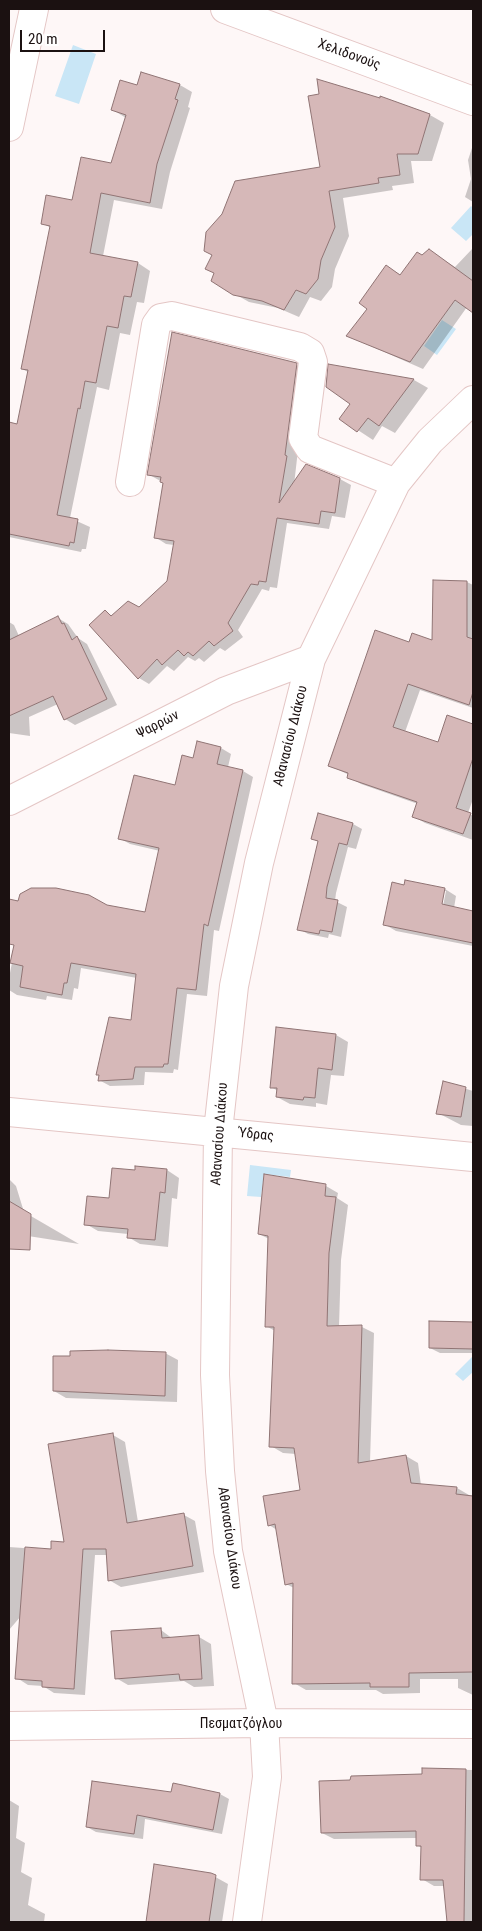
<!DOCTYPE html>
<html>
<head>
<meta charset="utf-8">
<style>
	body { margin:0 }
	#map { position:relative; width:482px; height:1931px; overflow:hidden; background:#fef7f7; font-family:"Roboto Condensed",sans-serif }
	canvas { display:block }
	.frame { position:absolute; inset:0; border:10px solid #1b1111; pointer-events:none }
	.scale { position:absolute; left:20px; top:30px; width:85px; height:22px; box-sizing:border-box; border:2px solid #1b1111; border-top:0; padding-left:6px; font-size:15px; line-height:18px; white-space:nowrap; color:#1b1111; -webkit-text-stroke:4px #fff; paint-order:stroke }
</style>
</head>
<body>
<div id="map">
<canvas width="482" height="1931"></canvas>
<div class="frame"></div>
<div class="scale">20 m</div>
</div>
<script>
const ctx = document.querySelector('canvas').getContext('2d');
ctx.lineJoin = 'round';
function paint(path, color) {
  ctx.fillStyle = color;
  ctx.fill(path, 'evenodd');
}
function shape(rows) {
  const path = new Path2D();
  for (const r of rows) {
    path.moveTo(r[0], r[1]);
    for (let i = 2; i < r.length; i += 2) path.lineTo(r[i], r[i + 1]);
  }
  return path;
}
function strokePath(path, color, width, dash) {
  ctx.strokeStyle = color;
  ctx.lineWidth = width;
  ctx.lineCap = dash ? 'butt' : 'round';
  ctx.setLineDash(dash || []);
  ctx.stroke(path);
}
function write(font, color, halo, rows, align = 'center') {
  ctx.font = font + ' "Roboto Condensed",sans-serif';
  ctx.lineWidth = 4;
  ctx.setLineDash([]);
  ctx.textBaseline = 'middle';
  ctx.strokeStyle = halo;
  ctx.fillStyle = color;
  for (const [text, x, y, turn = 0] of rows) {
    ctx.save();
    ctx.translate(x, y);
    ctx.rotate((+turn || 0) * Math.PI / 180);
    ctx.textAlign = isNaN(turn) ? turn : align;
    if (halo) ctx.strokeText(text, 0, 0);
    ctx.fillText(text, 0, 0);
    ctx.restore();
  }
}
paint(shape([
	[73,45,96,54,79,104,55,96],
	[471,206,473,208,473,234,466,241,451,228],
	[442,320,456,329,437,355,424,346],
	[250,1165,291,1170,290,1177,264,1174,261,1197,247,1196],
	[473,1356,473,1372,463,1381,455,1374]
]), '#c9e6f6');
paint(shape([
	[180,85,192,92,188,107,190,108,170,172,162,209,114,200,103,256,138,263,150,271,144,303,137,302,130,335,120,333,109,390,97,387,70,518,90,527,86,549,82,549,81,552,9,537,9,475,13,453,9,451,9,440,12,424,18,426,28,372,22,369,51,228,42,223,73,202,112,164,126,118,113,110,138,87],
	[430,115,444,123,432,161,411,161,414,183,392,186,393,190,343,198,349,236,335,269,332,287,321,301,310,297,299,317,278,308,249,302,212,281,321,168],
	[472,148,473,149,473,202,465,197,471,179,468,160],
	[473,248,473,312,467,307,423,369,348,336,368,308,387,267,401,275,429,251,455,267],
	[297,365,307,371,294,485,340,479,351,485,345,518,332,516,329,529,287,523,277,588,270,587,269,591,262,589,238,630,243,637,225,651,220,648,204,662,199,658,195,661,188,657,174,671,167,666,149,684,139,678,105,612,113,616,139,609,168,582,174,545,166,544,155,537,164,483,148,474],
	[330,366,414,380,428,388,395,433,382,426,373,440,341,419,352,404],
	[467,582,473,585,473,708,420,690,405,732,439,744,448,717,473,725,473,799,468,813,473,816,473,840,425,823,413,816,418,804,361,784,349,777,349,775,329,765,410,643,434,642],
	[58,618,68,624,78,638,87,644,117,705,75,725,65,719,58,704,29,717,30,736,9,733,9,622,14,625,19,636],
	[221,748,231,754,228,767,243,771,253,777,219,931,214,930,207,996,187,994,178,1070,174,1069,173,1073,145,1072,144,1085,110,1086,99,1080,100,1076,97,1074,132,1022,137,978,81,968,78,989,74,988,72,1000,47,996,46,1000,17,995,9,990,9,978,16,942,107,907,146,914,160,851,130,844,119,838,176,787,194,760],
	[353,824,362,829,356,849,348,847,336,893,335,901,347,907,341,937,329,934,328,938,308,934,299,929,319,842,312,838],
	[406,881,445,889,456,896,454,908,473,912,473,946,396,931,384,924],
	[443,891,446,891,442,911,439,910],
	[336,1035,348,1042,344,1076,331,1075,327,1105,316,1103,316,1107,290,1104,277,1097,278,1091,271,1087],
	[444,1082,473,1091,473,1126,461,1125,438,1113],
	[167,1170,179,1178,177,1199,172,1198,168,1247,140,1244,128,1237,128,1234,98,1231,86,1224,136,1172],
	[9,1179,16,1186,24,1212,79,1244,9,1233],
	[326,1186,338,1193,337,1198,348,1205,341,1260,339,1327,362,1327,374,1333,370,1462,406,1456,418,1463,421,1485,457,1488,469,1495,468,1499,473,1500,473,1695,458,1688,458,1679,420,1679,420,1693,383,1694,376,1690,306,1690,294,1683,294,1588,286,1584,277,1530,269,1525,302,1491,296,1454,283,1453,271,1446,275,1331,266,1326,269,1239,259,1234],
	[430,1322,473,1323,473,1353,440,1353,430,1348],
	[165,1353,178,1360,177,1402,66,1398,54,1391],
	[113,1435,125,1442,138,1522,184,1515,195,1521,204,1572,121,1587,109,1580,107,1555,95,1555,85,1695,54,1693,43,1686,28,1685,17,1678,21,1616,9,1630,9,1547,52,1550,65,1543],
	[161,1630,173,1639,199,1637,211,1644,214,1686,194,1687,184,1681,128,1685,116,1678],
	[424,1769,473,1770,473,1922,448,1922,444,1886,434,1886,422,1879,422,1848,417,1845,417,1838,334,1839,322,1833,352,1781,423,1775],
	[174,1785,220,1794,229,1799,222,1834,145,1819,143,1839,96,1832,87,1827,172,1794],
	[9,1800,19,1806,16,1838,25,1843,21,1872,32,1878,28,1905,45,1914,44,1922,9,1922],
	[155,1866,210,1874,228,1884,222,1922,147,1922]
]), '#0003');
const building = shape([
	[141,72,180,84,175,99,178,100,157,164,150,203,101,193,90,253,138,262,131,297,124,296,118,328,107,326,96,383,85,381,80,409,78,408,57,515,78,519,74,543,70,542,69,546,9,534,9,422,17,424,28,370,21,369,50,226,41,224,46,195,72,200,81,157,111,163,126,115,111,110,120,80,137,85,141,72],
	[317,79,380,98,380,96,430,114,418,154,397,154,400,175,378,178,379,183,329,191,335,227,321,260,318,279,306,294,296,290,284,310,262,301,233,295,211,281,214,273,205,269,212,255,204,251,206,232,222,214,235,181,320,167,308,96,319,94,317,79],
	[429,249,473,281,473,313,455,300,410,362,346,336,367,309,359,303,386,265,400,275,417,252,422,255,429,249],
	[172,332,297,363,285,455,287,456,279,503,306,464,340,478,335,513,321,511,319,524,277,518,266,582,259,581,258,585,251,584,228,623,233,631,214,646,209,641,193,656,188,652,184,656,178,650,162,665,157,659,138,679,89,625,105,610,111,616,128,601,139,607,167,581,174,541,154,538,163,483,160,482,161,477,147,475,172,332],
	[328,364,414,379,379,426,368,418,357,432,339,419,350,404,326,387,328,364],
	[433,580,467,581,467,637,473,639,473,692,469,705,408,684,393,727,438,742,447,715,473,724,473,758,456,808,471,813,463,834,412,817,417,802,347,778,348,773,328,766,375,630,409,642,412,633,432,640,433,580],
	[58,616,62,624,64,623,72,640,77,636,107,699,64,720,53,696,9,716,9,640,58,616],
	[197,741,221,747,217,764,243,770,208,926,204,924,196,990,177,988,168,1064,164,1064,163,1067,135,1067,133,1079,98,1081,99,1075,96,1075,109,1017,131,1020,136,974,71,963,67,983,64,983,62,995,20,987,23,966,10,963,14,945,9,944,9,899,18,901,20,894,31,888,56,888,89,895,107,905,145,912,159,848,118,839,134,775,175,785,182,755,193,758,197,741],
	[318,813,353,823,347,845,339,843,327,887,326,898,338,900,332,932,320,930,319,934,297,930,318,841,311,839,318,813],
	[405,880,445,888,442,904,473,911,473,943,383,925,392,882,404,885,405,880],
	[276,1027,336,1034,332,1070,318,1068,315,1098,304,1097,303,1100,276,1097,277,1088,270,1088,276,1027],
	[443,1081,466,1087,461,1117,436,1114,443,1081],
	[135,1166,167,1169,165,1193,160,1192,155,1240,127,1238,128,1229,84,1225,87,1196,109,1198,112,1168,135,1170,135,1166],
	[264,1174,326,1184,325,1196,336,1197,329,1253,327,1326,362,1325,358,1463,406,1455,411,1483,457,1487,456,1494,473,1496,473,1672,409,1673,409,1687,370,1687,370,1683,292,1684,293,1583,285,1585,275,1524,268,1526,263,1496,300,1490,294,1448,269,1447,274,1327,265,1327,268,1236,258,1234,264,1174],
	[9,1201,31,1214,30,1250,9,1249,9,1201],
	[429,1321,473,1322,473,1349,429,1348,429,1321],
	[108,1350,166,1352,165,1396,53,1391,53,1356,70,1356,70,1351,108,1350],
	[113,1433,127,1523,184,1513,193,1566,108,1581,106,1549,83,1549,74,1689,42,1687,42,1681,15,1679,25,1547,51,1549,51,1541,64,1542,48,1444,113,1433],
	[161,1628,162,1638,199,1635,202,1679,180,1680,179,1674,115,1679,111,1631,161,1628],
	[422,1768,466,1769,464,1922,447,1922,443,1880,420,1880,421,1846,416,1846,416,1831,321,1833,319,1781,350,1780,351,1776,422,1774,422,1768],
	[92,1781,171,1792,173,1783,220,1793,213,1830,137,1815,134,1834,86,1827,92,1781],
	[154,1864,211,1873,216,1875,209,1922,146,1922,154,1864]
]);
paint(building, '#d6b8b8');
strokePath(building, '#907474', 1);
const minor = shape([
	[225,9,473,101],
	[9,127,34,9],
	[130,482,156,325,161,318,172,316,300,347,310,353,313,362,303,438,310,449,396,483],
	[9,801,226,691,311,659],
	[9,1112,473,1157],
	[9,1726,264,1723,473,1724],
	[247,1922,267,1777,264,1723,228,1551,220,1471,215,1375,218,1131,234,986,259,863,311,659,396,483,430,441,473,400]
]);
strokePath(minor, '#e4c6c5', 30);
strokePath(minor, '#fff', 28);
write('14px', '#1b1111', '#fff', [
	["Χελιδονούς",349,55,20],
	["Ψαρρών",158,725,-27],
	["Αθανασίου Διάκου",291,736,-76],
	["Αθανασίου Διάκου",220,1134,-86],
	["Ύδρας",256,1135,6],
	["Αθανασίου Διάκου",229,1538,82],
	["Πεσματζόγλου",241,1724]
]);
</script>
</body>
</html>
